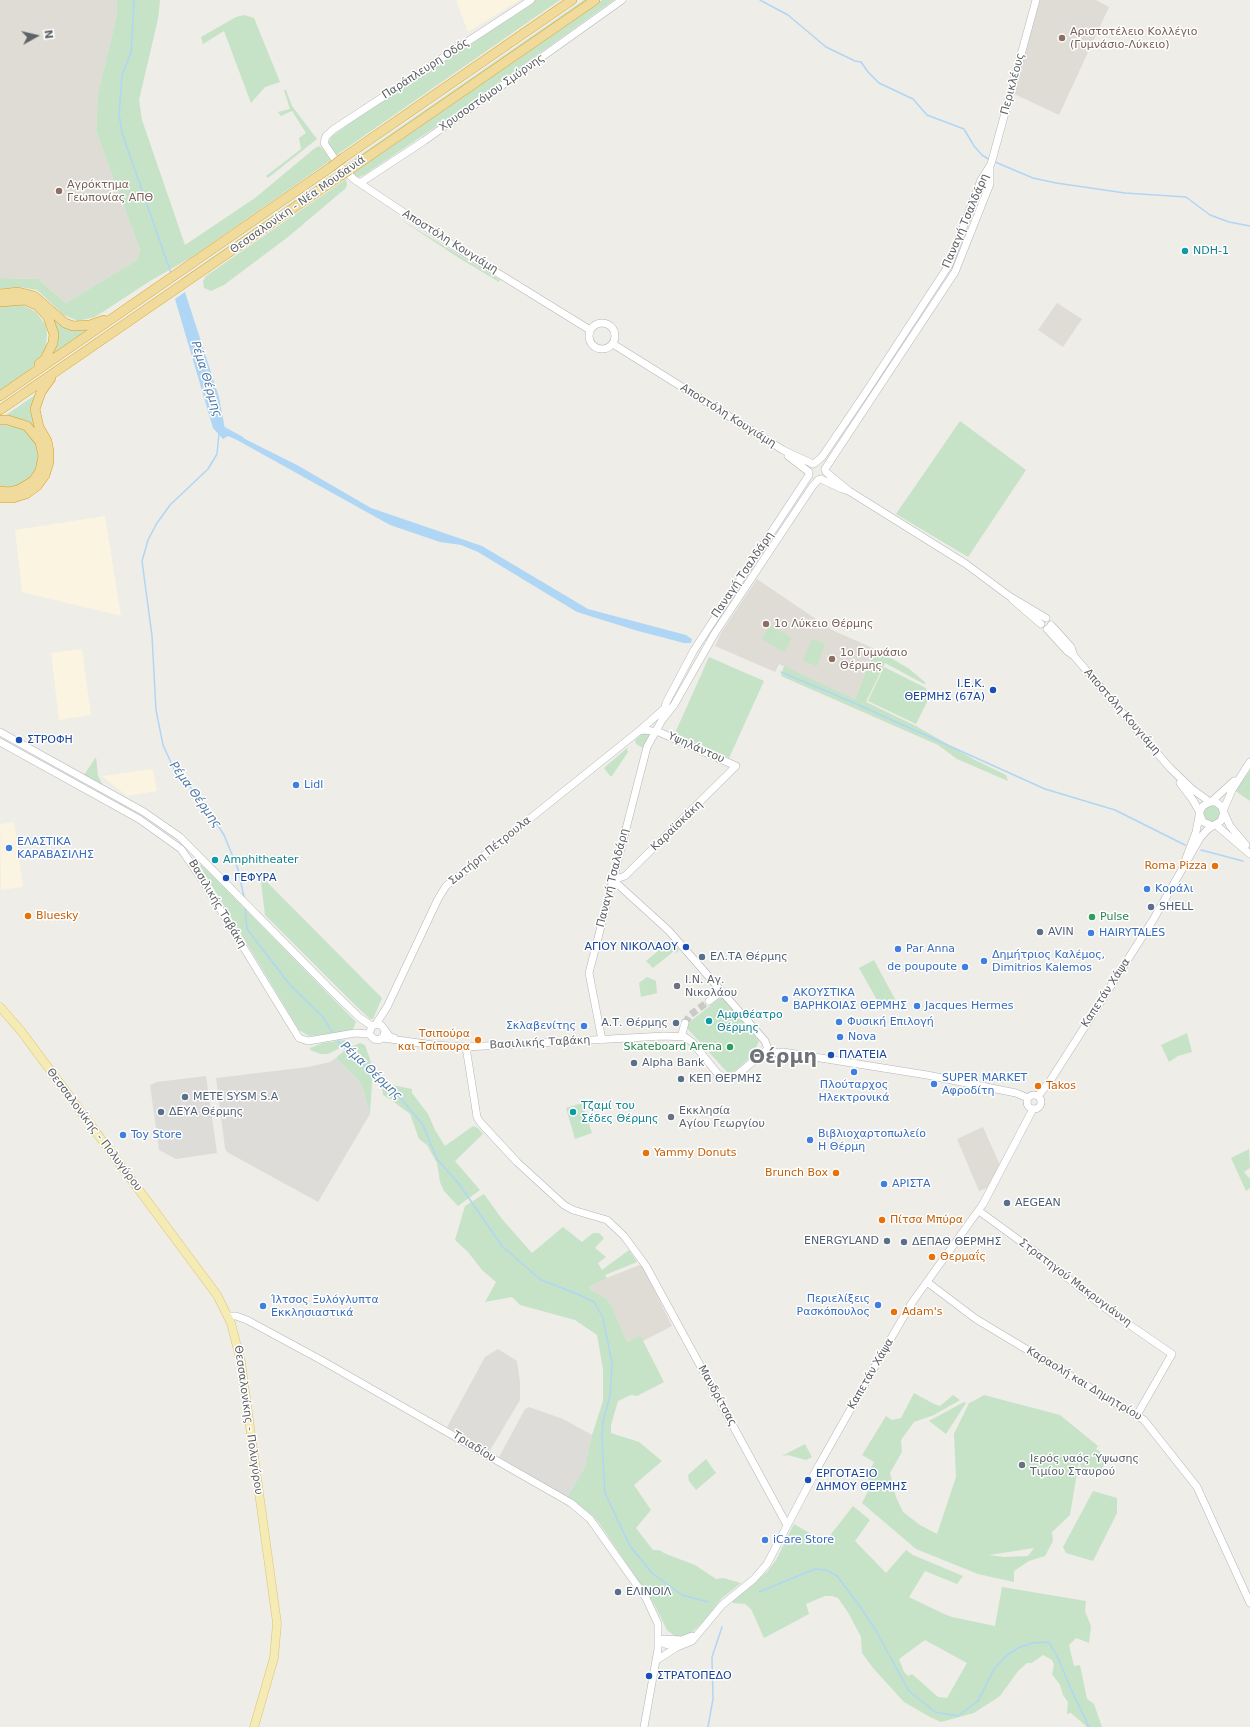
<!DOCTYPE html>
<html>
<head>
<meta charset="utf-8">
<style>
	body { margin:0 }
	#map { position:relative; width:1250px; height:1727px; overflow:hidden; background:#eeede7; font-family:"DejaVu Sans",sans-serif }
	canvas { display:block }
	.north { position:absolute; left:16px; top:16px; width:40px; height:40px; -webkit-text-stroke:3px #fff; paint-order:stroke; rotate:82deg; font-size:11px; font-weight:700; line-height:16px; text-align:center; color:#5e6165 }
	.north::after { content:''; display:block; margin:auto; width:14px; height:18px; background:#5e6165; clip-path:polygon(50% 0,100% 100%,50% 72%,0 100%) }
</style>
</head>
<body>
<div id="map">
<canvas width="1250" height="1727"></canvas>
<div class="north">N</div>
</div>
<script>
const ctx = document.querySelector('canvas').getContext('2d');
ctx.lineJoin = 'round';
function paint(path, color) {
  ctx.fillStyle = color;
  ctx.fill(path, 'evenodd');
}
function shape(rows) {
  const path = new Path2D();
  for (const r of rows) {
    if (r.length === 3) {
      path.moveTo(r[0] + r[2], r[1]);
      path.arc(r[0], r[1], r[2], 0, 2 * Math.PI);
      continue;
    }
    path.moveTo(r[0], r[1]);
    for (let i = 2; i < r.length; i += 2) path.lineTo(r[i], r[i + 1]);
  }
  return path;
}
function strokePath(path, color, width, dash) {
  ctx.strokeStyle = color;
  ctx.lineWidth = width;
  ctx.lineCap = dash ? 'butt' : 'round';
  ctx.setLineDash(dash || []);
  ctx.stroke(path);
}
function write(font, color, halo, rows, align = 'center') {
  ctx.font = font + ' "DejaVu Sans",sans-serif';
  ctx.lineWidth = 3;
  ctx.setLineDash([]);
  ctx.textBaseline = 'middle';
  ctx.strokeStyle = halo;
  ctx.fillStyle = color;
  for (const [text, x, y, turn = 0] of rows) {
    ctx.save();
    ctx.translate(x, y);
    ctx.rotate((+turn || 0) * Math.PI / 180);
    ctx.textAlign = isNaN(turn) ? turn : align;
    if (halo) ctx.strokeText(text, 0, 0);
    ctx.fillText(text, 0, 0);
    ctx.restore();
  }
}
paint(shape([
	[456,0,520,0,468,32],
	[105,516,121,616,22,592,15,530],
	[82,649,91,715,59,720,51,653],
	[153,769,157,791,127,796,102,776],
	[14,822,23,887,1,890,0,824]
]), '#faf4e0');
paint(shape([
	[336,1058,358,1080,363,1088,370,1114,318,1202,227,1152,225,1148,216,1078,308,1067,330,1062],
	[206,1076,217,1153,176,1159,159,1150,150,1085,157,1082],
	[498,1349,517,1361,520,1382,520,1400,489,1452,447,1427,485,1357],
	[529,1407,563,1419,592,1435,585,1467,567,1497,499,1457,525,1409]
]), '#dddcd9');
paint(shape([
	[0,0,116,0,117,14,98,94,96,131,140,250,137,260,66,303,38,279,0,278],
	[1039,0,1096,0,1109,7,1059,115,1014,94],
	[1057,303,1082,319,1063,347,1038,330],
	[757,579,832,630,875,649,855,699,779,664,775,672,715,646,721,633],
	[983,1127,1000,1165,987,1188,979,1191,957,1139],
	[642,1264,672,1326,643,1341,640,1335,627,1342,612,1307,606,1298,591,1290,589,1285]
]), '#dedcd5');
paint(shape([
	[116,0,160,0,158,19,139,100,142,120,185,245,255,198,315,148,319,146,322,148,331,160,192,257,150,281,95,317,78,321,64,315,37,290,19,287,0,289,0,278,38,279,66,303,137,260,140,250,96,131,98,94,117,14],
	[534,0,560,0,335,156,328,145,331,137,376,104],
	[584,0,590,0,182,281,181,279],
	[602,0,614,0,452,116,364,175,357,178,350,175],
	[244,15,254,18,280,82,265,87,251,103,224,31,203,44,201,37,236,17],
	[284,90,286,90,292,106,317,139,268,178,266,176,301,149,299,138,306,133,292,111,281,116,278,112,290,109],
	[346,179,347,184,346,188,288,237,224,285,211,291,204,288,203,281,206,276],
	[397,217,500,280,499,282,459,258],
	[23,305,36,312,45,324,47,331,46,349,37,363,25,374,0,391,0,306],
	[52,315,72,329,90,330,51,358,56,346],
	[41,391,37,432,0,419],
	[960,421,1026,470,968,557,896,514],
	[0,424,21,426,34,435,42,456,29,484,0,489],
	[770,625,792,638,784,652,762,639],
	[812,639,825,644,817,666,803,661],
	[875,649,908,668,926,683,924,684,885,663,866,702,916,726,975,760,1006,775,1008,781,957,759,938,745,781,676,784,666,855,699],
	[709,657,764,681,729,758,675,733],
	[884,667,924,687,931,694,916,724,868,701],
	[643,733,651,734,645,749,636,744,635,740],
	[627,748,628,752,612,776,610,776,604,768],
	[96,757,98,776,103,785,84,775],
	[1250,771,1250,801,1234,790],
	[1214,804,1220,808,1220,817,1213,823,1205,819,1203,813,1206,807],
	[201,864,356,1022,353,1029,341,1033,309,1036,299,1030,200,866],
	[262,877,382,998,373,1019,370,1019,356,1006,265,915,261,882],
	[671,940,679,950,676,953,674,951,653,968,646,961],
	[874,960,896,1001,881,1007,859,968],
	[647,977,656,981,657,993,641,997,639,983],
	[720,998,724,998,759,1041,753,1055,735,1071,728,1073,686,1027,687,1024],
	[1187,1033,1192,1052,1178,1056,1169,1062,1161,1045],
	[344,1040,348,1041,340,1048,328,1054,321,1054,310,1050,310,1048,323,1043],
	[360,1043,365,1045,371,1062,372,1082,370,1114,363,1088,358,1080,336,1058,346,1049],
	[381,1077,392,1085,412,1089,412,1093,428,1114,435,1130,445,1146,473,1126,478,1128,483,1134,455,1161,480,1190,458,1206,444,1191,440,1182,437,1163,427,1145,419,1139,410,1114,390,1099,383,1095],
	[582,1103,592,1133,575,1139,566,1108],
	[1249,1149,1250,1168,1244,1172,1250,1179,1250,1188,1246,1191,1231,1158],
	[484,1194,502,1219,532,1253,563,1227,582,1242,593,1233,599,1233,604,1238,595,1248,606,1257,598,1263,602,1270,629,1250,637,1262,605,1275,607,1278,589,1286,591,1290,606,1298,612,1307,627,1342,640,1335,664,1382,637,1396,631,1395,618,1401,611,1425,611,1433,639,1442,662,1461,634,1485,651,1510,636,1528,653,1550,659,1550,666,1554,695,1565,716,1579,723,1578,741,1583,722,1598,702,1623,689,1635,676,1637,667,1630,654,1604,599,1523,593,1516,567,1497,585,1467,592,1435,603,1401,603,1369,597,1335,575,1320,520,1305,512,1297,485,1302,496,1282,482,1270,468,1252,455,1240,465,1206],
	[914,1393,934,1404,940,1406,953,1395,960,1400,934,1415,914,1422,901,1440,902,1452,890,1473,896,1497,903,1512,920,1525,937,1534,956,1477,954,1434,969,1403,981,1397,984,1395,1060,1415,1098,1446,1096,1449,1109,1457,1096,1478,1083,1469,1079,1463,1082,1443,1070,1515,1051,1533,1052,1533,1053,1541,1045,1556,1029,1561,1014,1571,1014,1582,978,1574,916,1549,862,1503,873,1482,866,1478,874,1462,862,1455,886,1416,892,1420,901,1418],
	[1034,1548,1028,1556,1004,1557,989,1555],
	[964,1402,966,1403,946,1434,929,1421],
	[805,1444,812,1457,806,1460,788,1455,782,1456],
	[706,1459,716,1473,696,1490,689,1481,688,1475],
	[1093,1491,1117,1498,1117,1513,1093,1561,1066,1553,1063,1547],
	[853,1506,870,1520,855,1541,886,1573,906,1550,913,1555,963,1576,957,1584,925,1571,909,1597,944,1614,952,1617,995,1626,1002,1587,1086,1601,1085,1611,1091,1626,1089,1643,1076,1638,1069,1645,1074,1666,1080,1665,1087,1699,1094,1704,1102,1727,1087,1727,1071,1713,1067,1714,1068,1702,1063,1695,1060,1685,1052,1674,1054,1665,1052,1660,1043,1655,1032,1663,1027,1663,1018,1671,1000,1696,974,1713,941,1722,930,1717,904,1702,873,1668,862,1653,861,1637,849,1614,838,1598,832,1596,825,1596,806,1604,809,1614,764,1638,751,1609,745,1604,733,1603,733,1600,767,1572,776,1560,794,1524,825,1542],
	[925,1640,967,1663,947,1698,938,1697,912,1674,908,1676,904,1672,899,1659]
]), '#c6e3c7');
paint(shape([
	[185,292,219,397,225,429,297,465,371,508,482,546,588,609,686,635,692,639,691,643,684,643,638,631,577,612,478,552,461,545,440,542,390,525,237,440,228,436,223,439,213,428,175,299]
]), '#b0d6f5');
strokePath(shape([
	[134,0,131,53,122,75,119,114,122,133,171,273],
	[760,0,788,15,826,47,855,61,861,62,868,72,879,83,913,99,927,115,964,129,974,146,982,155,990,160],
	[995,162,1033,178,1056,183,1125,193,1186,197,1210,215,1229,222,1250,226],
	[225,428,243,438],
	[219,433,217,454,208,469,170,505,157,523,148,540,142,561,152,636,156,710,163,745,174,769,200,798,224,835,238,869,244,897],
	[781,672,852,702,1045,789,1115,810,1185,845],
	[1201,850,1243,861],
	[245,907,247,929,290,985,323,1017,334,1035],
	[336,1038,341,1045,393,1089,423,1125,437,1159,459,1184,502,1246,541,1280,575,1293,594,1302,603,1318,612,1363,610,1396,603,1421,602,1439,605,1493,630,1546,652,1573,682,1595,708,1602],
	[759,1592,815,1569,826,1570,837,1576,859,1605,875,1629,909,1691,935,1712,958,1716,978,1701,994,1669,1007,1655,1018,1648,1032,1643,1049,1642,1059,1660,1070,1687,1089,1727],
	[708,1727,713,1699,712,1657,722,1627]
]), '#b0d6f5', 1.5);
strokePath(shape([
	[685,1023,690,1015,709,1001]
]), '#cacac6', 7, [7, 3.5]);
const secondary = shape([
	[531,0,334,129,326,136,324,143,340,167,355,180,454,246,590,330],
	[360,183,424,141,622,0],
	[602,336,13],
	[613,344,783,450,813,464],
	[788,456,809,472],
	[815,463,822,457,866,392,949,265,981,180,991,164,1036,0],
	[825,469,955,272,990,184,990,168],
	[826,472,849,491,966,564,1009,596,1046,618],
	[821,479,842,489,849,491],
	[1012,599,1041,624],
	[1051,625,1071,647,1074,656],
	[1047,629,1067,651,1074,656,1170,768,1192,789,1210,802],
	[662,718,666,703,694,650,809,475],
	[639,731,664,709],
	[0,732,144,812,180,837,328,987,360,1018,372,1026],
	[0,742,139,819,181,849,201,878,299,1038,308,1041,355,1033,369,1034],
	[1180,783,1193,800,1200,813],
	[1211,802,1234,781],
	[1223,811,1232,790,1250,762],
	[1224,813,1230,826,1246,845],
	[1216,825,1250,854],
	[1185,861,1196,832,1200,811,1203,806,1210,802,1216,802,1221,806,1224,812,1221,821,1213,826,1203,822,1200,815],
	[709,1001,722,991],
	[376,1024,387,1007,438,899,446,886,639,731,645,730,659,732,736,766,625,876,613,880,669,931,765,1041,768,1049],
	[385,1030,384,1036,379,1040,374,1039,369,1034,372,1026,378,1024,382,1026,390,1037,394,1038],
	[681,1037,685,1023],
	[383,1038,433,1045,466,1047,664,1036,685,1037,692,1042,718,1074,726,1078,737,1075,768,1049],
	[602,1040,589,973,647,747,662,720,674,705,715,633,812,487,818,480],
	[466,1047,477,1117,480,1122,517,1162,564,1205,573,1210,607,1220,624,1236,646,1266,787,1525],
	[768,1049,777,1053,783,1052,927,1075,1016,1093,1028,1098],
	[1034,1102,7],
	[1038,1096,1050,1081,1153,920,1200,838,1207,830,1214,825],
	[979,1211,1038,1254,1105,1308,1172,1354,1137,1415],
	[927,1282,976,1319,1144,1420,1197,1487,1250,1603],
	[229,1316,236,1316,247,1320,321,1360,571,1503,590,1519,646,1598,658,1624,658,1649,644,1727],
	[659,1641,665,1644,677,1647,692,1641,722,1605,754,1579,767,1564,819,1465,883,1352,911,1304,983,1204,1033,1109],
	[659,1641,664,1639,682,1640,692,1636],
	[657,1660,677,1647]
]);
const primary = shape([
	[0,1007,21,1031,217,1295,231,1323,241,1362,277,1623,274,1658,254,1727]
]);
const highway = shape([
	[343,158,572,0],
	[349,170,595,0],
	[0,294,18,292,34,296,65,323,73,326,90,325,104,320],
	[0,302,25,300,38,306,48,317,54,334,53,343,45,359,39,364],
	[0,396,331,167],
	[0,410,340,176],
	[0,420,8,420,27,426,40,442,43,456,40,471,33,481,18,490,9,492,0,491],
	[0,498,13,498,26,494,37,486,45,475,49,462,49,451,47,441,39,427,35,409,41,392,51,378]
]);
strokePath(secondary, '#b3b5b9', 8);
strokePath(primary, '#e1c16d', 9);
strokePath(highway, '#d99f1c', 10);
strokePath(secondary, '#fff', 7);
strokePath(primary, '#f5ebb5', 8);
strokePath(highway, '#f0db9c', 9);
const highwayBridge = shape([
	[331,167,343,158],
	[340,176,349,170]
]);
strokePath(highwayBridge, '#d99f1c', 10, []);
strokePath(highwayBridge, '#f0db9c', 9);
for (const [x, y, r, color] of [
	[1062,38,4,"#8d6e63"],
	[59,191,4,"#8d6e63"],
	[1185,251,4,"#0f9aa8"],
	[766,624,4,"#8d6e63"],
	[832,659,4,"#8d6e63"],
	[993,690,4,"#1a4fb4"],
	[19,740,4,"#1a4fb4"],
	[296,785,4,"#3f7fe0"],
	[9,848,4,"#3f7fe0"],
	[215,860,4,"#0f9aa8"],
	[1215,866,4,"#e8710a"],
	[226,878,4,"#1a4fb4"],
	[1147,889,4,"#3f7fe0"],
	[1151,907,4,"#5c6f8a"],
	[28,916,4,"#e8710a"],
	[1092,917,4,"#2e9e5b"],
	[1040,932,4,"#5c6f8a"],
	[1091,933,4,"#3f7fe0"],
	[686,947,4,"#1a4fb4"],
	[898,949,4,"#3f7fe0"],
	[702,957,4,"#5c6f8a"],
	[984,961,4,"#3f7fe0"],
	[965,967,4,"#3f7fe0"],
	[677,986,4,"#6b7280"],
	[785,999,4,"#3f7fe0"],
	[917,1006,4,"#3f7fe0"],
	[709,1021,4,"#0f9aa8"],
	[839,1022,4,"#3f7fe0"],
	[676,1023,4,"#5c6f8a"],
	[584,1026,4,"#3f7fe0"],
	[840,1037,4,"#3f7fe0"],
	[478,1040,4,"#e8710a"],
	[730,1047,4,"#2e9e5b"],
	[831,1055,4,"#1a4fb4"],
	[634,1063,4,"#5c6f8a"],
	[854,1072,4,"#3f7fe0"],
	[681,1079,4,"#5c6f8a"],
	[934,1084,4,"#3f7fe0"],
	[1038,1086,4,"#e8710a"],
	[185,1097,4,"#5c6f8a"],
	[161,1112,4,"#5c6f8a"],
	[573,1112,4,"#0f9aa8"],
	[671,1117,4,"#6b7280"],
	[123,1135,4,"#3f7fe0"],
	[810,1140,4,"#3f7fe0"],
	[646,1153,4,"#e8710a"],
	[836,1173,4,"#e8710a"],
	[884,1184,4,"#3f7fe0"],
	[1007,1203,4,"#5c6f8a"],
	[882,1220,4,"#e8710a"],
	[887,1241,4,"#5c6f8a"],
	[904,1242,4,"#5c6f8a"],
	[932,1257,4,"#e8710a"],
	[878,1305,4,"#3f7fe0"],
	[263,1306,4,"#3f7fe0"],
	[894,1312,4,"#e8710a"],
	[1022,1465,4,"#6b7280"],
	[808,1480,4,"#1a4fb4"],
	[765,1540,4,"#3f7fe0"],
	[618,1592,4,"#5c6f8a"],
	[649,1676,4,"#1a4fb4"]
]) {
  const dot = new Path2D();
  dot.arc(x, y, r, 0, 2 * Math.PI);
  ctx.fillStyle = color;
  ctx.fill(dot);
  strokePath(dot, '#fff', 1.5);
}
write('11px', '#785e54', '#fff', [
	["Αριστοτέλειο Κολλέγιο",1070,32],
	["(Γυμνάσιο-Λύκειο)",1070,45],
	["Αγρόκτημα",67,185],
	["Γεωπονίας ΑΠΘ",67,198],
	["1ο Λύκειο Θέρμης",774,624],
	["1ο Γυμνάσιο",840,653],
	["Θέρμης",840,666]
], 'left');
write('11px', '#5e6165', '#fff', [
	["Παράπλευρη Οδός",426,69,-33],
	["Περικλέους",1013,84,-75],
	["Χρυσοστόμου Σμύρνης",492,93,-35],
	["Θεσσαλονίκη - Νέα Μουδανιά",298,205,-35],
	["Παναγή Τσαλδάρη",966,221,-67],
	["Αποστόλη Κουγιάμη",450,242,32],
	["Αποστόλη Κουγιάμη",728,416,32],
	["Παναγή Τσαλδάρη",743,575,-56],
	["Αποστόλη Κουγιάμη",1122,712,49],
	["Υψηλάντου",696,748,24],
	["Καραϊσκάκη",677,826,-44],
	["Σωτήρη Πέτρουλα",490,851,-39],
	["Παναγή Τσαλδάρη",613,878,-76],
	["Βασιλικής Ταβάκη",217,904,59],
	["Καπετάν Χάψα",1106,993,-57],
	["Βασιλικής Ταβάκη",540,1043,-3],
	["Θεσσαλονίκης - Πολυγύρου",94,1130,53],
	["Στρατηγού Μακρυγιάννη",1075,1283,37],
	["Καπετάν Χάψα",871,1374,-60],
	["Καραολή και Δημητρίου",1084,1384,31],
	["Μανδρίτσας",717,1396,61],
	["Θεσσαλονίκης - Πολυγύρου",248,1420,82],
	["Τριαδίου",474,1447,32]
]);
write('11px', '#0d838f', '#fff', [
	["NDH-1",1193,251],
	["Amphitheater",223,860],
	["Αμφιθέατρο",717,1015],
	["Θέρμης",717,1028],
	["Τζαμί του",581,1106],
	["Σέδες Θέρμης",581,1119]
], 'left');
write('11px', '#164399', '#fff', [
	["Ι.Ε.Κ.",985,684,"right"],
	["ΘΕΡΜΗΣ (67Α)",985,697,"right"],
	["ΣΤΡΟΦΗ",27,740],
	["ΓΕΦΥΡΑ",234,878],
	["ΑΓΙΟΥ ΝΙΚΟΛΑΟΥ",678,947,"right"],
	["ΠΛΑΤΕΙΑ",839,1055],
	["ΕΡΓΟΤΑΞΙΟ",816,1474],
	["ΔΗΜΟΥ ΘΕΡΜΗΣ",816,1487],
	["ΣΤΡΑΤΟΠΕΔΟ",657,1676]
], 'left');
write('11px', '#366cbe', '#fff', [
	["Lidl",304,785],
	["ΕΛΑΣΤΙΚΑ",17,842],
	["ΚΑΡΑΒΑΣΙΛΗΣ",17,855],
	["Κοράλι",1155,889],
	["HAIRYTALES",1099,933],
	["Par Anna",906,949],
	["Δημήτριος Καλέμος,",992,955],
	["Dimitrios Kalemos",992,968],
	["de poupoute",957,967,"right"],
	["ΑΚΟΥΣΤΙΚΑ",793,993],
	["ΒΑΡΗΚΟΙΑΣ ΘΕΡΜΗΣ",793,1006],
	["Jacques Hermes",925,1006],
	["Φυσική Επιλογή",847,1022],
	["Σκλαβενίτης",576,1026,"right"],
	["Nova",848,1037],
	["SUPER MARKET",942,1078],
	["Αφροδίτη",942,1091],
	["Πλούταρχος",854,1085,"center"],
	["Ηλεκτρονικά",854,1098,"center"],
	["Βιβλιοχαρτοπωλείο",818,1134],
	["Η Θέρμη",818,1147],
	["Toy Store",131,1135],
	["ΑΡΙΣΤΑ",892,1184],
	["Περιελίξεις",870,1299,"right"],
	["Ρασκόπουλος",870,1312,"right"],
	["Ίλτσος Ξυλόγλυπτα",271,1300],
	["Εκκλησιαστικά",271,1313],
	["iCare Store",773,1540]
], 'left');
write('11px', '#c56008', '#fff', [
	["Roma Pizza",1207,866,"right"],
	["Bluesky",36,916],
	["Τσιπούρα",470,1034,"right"],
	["και Τσίπουρα",470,1047,"right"],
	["Takos",1046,1086],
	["Yammy Donuts",654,1153],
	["Brunch Box",828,1173,"right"],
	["Πίτσα Μπύρα",890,1220],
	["Θερμαΐς",940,1257],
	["Adam's",902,1312]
], 'left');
write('11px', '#4e5e75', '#fff', [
	["SHELL",1159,907],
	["AVIN",1048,932],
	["ΕΛ.ΤΑ Θέρμης",710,957],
	["Α.Τ. Θέρμης",668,1023,"right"],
	["Alpha Bank",642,1063],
	["ΚΕΠ ΘΕΡΜΗΣ",689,1079],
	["METE SYSM S.A",193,1097],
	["ΔΕΥΑ Θέρμης",169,1112],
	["AEGEAN",1015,1203],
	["ENERGYLAND",879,1241,"right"],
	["ΔΕΠΑΘ ΘΕΡΜΗΣ",912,1242],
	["ΕΛΙΝΟΙΛ",626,1592]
], 'left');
write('11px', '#27864d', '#fff', [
	["Pulse",1100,917],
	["Skateboard Arena",722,1047,"right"]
], 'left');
write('11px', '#5b616d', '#fff', [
	["Ι.Ν. Αγ.",685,980],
	["Νικολάου",685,993],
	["Εκκλησία",679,1111],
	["Αγίου Γεωργίου",679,1124],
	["Ιερός ναός Ύψωσης",1030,1459],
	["Τιμίου Σταυρού",1030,1472]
], 'left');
write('italic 12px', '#4e78a6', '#fff', [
	["Ρέμα Θέρμης",206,379,73],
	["Ρέμα Θέρμης",195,795,54],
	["Ρέμα Θέρμης",371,1071,43]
]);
write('bold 19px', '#6f7377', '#fff', [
	["Θέρμη",783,1058]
]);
</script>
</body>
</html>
